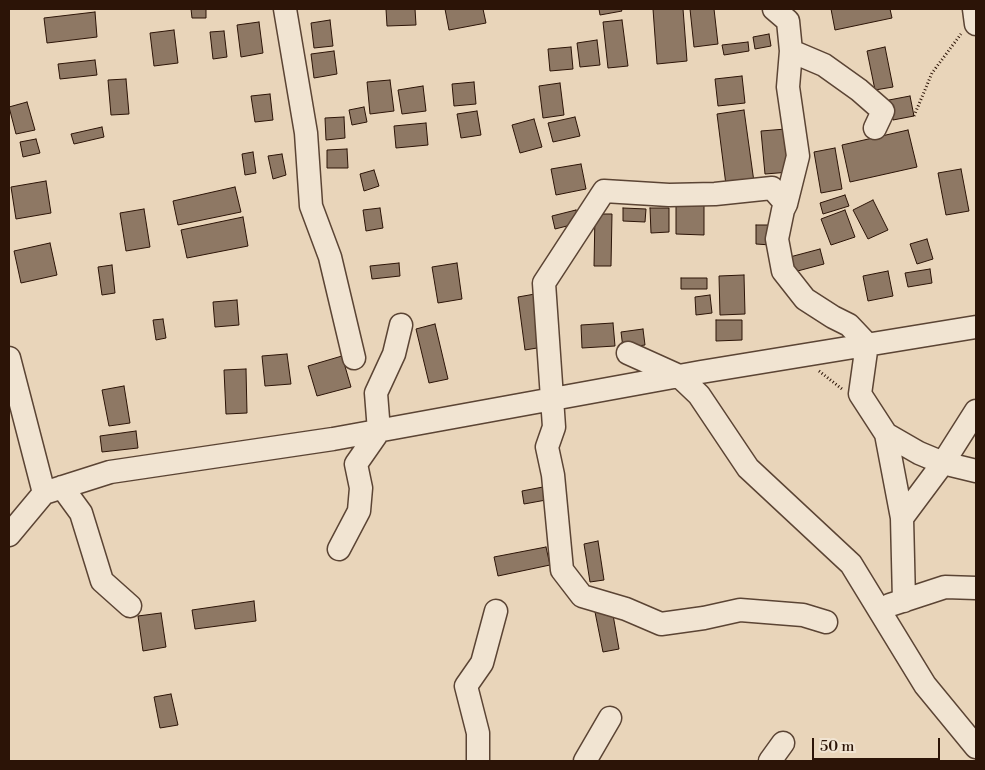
<!DOCTYPE html>
<html>
<head>
<meta charset="utf-8">
<style>
	body { margin:0 }
	#map { position:relative; width:985px; height:770px; overflow:hidden; background:#e9d5ba; font-family:"Libre Bodoni",serif }
	canvas { display:block }
	.frame { position:absolute; inset:0; border:10px solid #2c1407; pointer-events:none }
	.scale { position:absolute; left:812px; top:738px; width:128px; height:22px; box-sizing:border-box; border:2px solid #2c1407; border-top:0; padding-left:6px; font-size:15px; line-height:18px; white-space:nowrap; color:#2c1407; -webkit-text-stroke:4px #f1e4d2; paint-order:stroke }
</style>
</head>
<body>
<div id="map">
<canvas width="985" height="770"></canvas>
<div class="frame"></div>
<div class="scale">50 m</div>
</div>
<script>
const ctx = document.querySelector('canvas').getContext('2d');
ctx.lineJoin = 'round';
function paint(path, color) {
  ctx.fillStyle = color;
  ctx.fill(path, 'evenodd');
}
function shape(rows) {
  const path = new Path2D();
  for (const r of rows) {
    path.moveTo(r[0], r[1]);
    for (let i = 2; i < r.length; i += 2) path.lineTo(r[i], r[i + 1]);
  }
  return path;
}
function strokePath(path, color, width, dash) {
  ctx.strokeStyle = color;
  ctx.lineWidth = width;
  ctx.lineCap = dash ? 'butt' : 'round';
  ctx.setLineDash(dash || []);
  ctx.stroke(path);
}
const building = shape([
	[191,9,206,9,206,18,192,18,191,9],
	[386,9,415,9,416,25,387,26,386,9],
	[445,9,483,9,486,23,449,30,445,9],
	[599,9,621,9,622,11,600,15,599,9],
	[653,9,683,9,687,61,657,64,653,9],
	[690,9,714,9,718,44,694,47,690,9],
	[831,9,890,9,892,18,835,30,831,9],
	[95,12,97,37,47,43,44,18,95,12],
	[330,20,333,46,314,48,311,23,330,20],
	[622,20,628,66,608,68,603,22,622,20],
	[259,22,263,53,241,57,237,25,259,22],
	[174,30,178,63,154,66,150,33,174,30],
	[224,31,227,57,213,59,210,32,224,31],
	[769,34,771,46,755,49,753,37,769,34],
	[597,40,600,65,580,67,577,43,597,40],
	[748,42,749,51,724,55,722,45,748,42],
	[571,47,573,69,550,71,548,49,571,47],
	[885,47,893,87,875,90,867,51,885,47],
	[334,51,337,74,314,78,311,54,334,51],
	[95,60,97,75,60,79,58,64,95,60],
	[742,76,745,103,718,106,715,79,742,76],
	[126,79,129,114,111,115,108,80,126,79],
	[390,80,394,111,370,114,367,82,390,80],
	[474,82,476,104,454,106,452,84,474,82],
	[560,83,564,115,543,118,539,86,560,83],
	[423,86,426,111,402,114,398,90,423,86],
	[270,94,273,120,255,122,251,96,270,94],
	[910,96,914,116,893,120,889,100,910,96],
	[27,102,35,130,16,134,9,107,27,102],
	[364,107,367,122,352,125,349,110,364,107],
	[744,110,754,182,726,185,717,114,744,110],
	[477,111,481,135,461,138,457,114,477,111],
	[344,117,345,138,326,140,325,118,344,117],
	[575,117,580,136,553,142,548,123,575,117],
	[534,119,542,147,520,153,512,125,534,119],
	[426,123,428,145,396,148,394,126,426,123],
	[102,127,104,137,74,144,71,134,102,127],
	[786,129,790,172,765,174,761,131,786,129],
	[908,130,917,167,850,182,842,145,908,130],
	[36,139,40,153,23,157,20,142,36,139],
	[835,148,842,189,821,193,814,152,835,148],
	[347,149,348,168,327,168,327,150,347,149],
	[253,152,256,173,245,175,242,154,253,152],
	[282,154,286,175,273,179,268,156,282,154],
	[581,164,586,189,556,195,551,169,581,164],
	[961,169,969,211,946,215,938,173,961,169],
	[374,170,379,186,364,191,360,174,374,170],
	[46,181,51,213,16,219,11,187,46,181],
	[235,187,241,212,178,225,173,201,235,187],
	[845,195,849,206,823,214,820,203,845,195],
	[873,200,888,230,868,239,853,210,873,200],
	[676,201,704,201,704,235,676,234,676,201],
	[380,208,383,228,366,231,363,210,380,208],
	[623,208,646,209,645,222,623,221,623,208],
	[650,208,669,208,669,232,651,233,650,208],
	[144,209,150,247,126,251,120,213,144,209],
	[576,210,579,223,555,229,552,216,576,210],
	[845,210,855,237,831,245,821,219,845,210],
	[595,214,612,214,611,266,594,266,595,214],
	[243,217,248,246,187,258,181,230,243,217],
	[756,225,771,225,771,245,756,244,756,225],
	[927,239,933,259,917,264,910,244,927,239],
	[50,243,57,275,21,283,14,251,50,243],
	[820,249,824,264,790,273,786,258,820,249],
	[399,263,400,276,372,279,370,266,399,263],
	[457,263,462,299,438,303,432,267,457,263],
	[112,265,115,293,102,295,98,267,112,265],
	[930,269,932,283,908,287,905,273,930,269],
	[888,271,893,296,868,301,863,276,888,271],
	[744,275,745,314,720,315,719,276,744,275],
	[681,278,707,278,707,289,681,289,681,278],
	[535,294,543,347,525,350,518,297,535,294],
	[710,295,712,313,696,315,695,297,710,295],
	[237,300,239,325,215,327,213,302,237,300],
	[163,319,166,338,156,340,153,320,163,319],
	[716,320,742,320,742,340,716,341,716,320],
	[613,323,615,346,582,348,581,325,613,323],
	[435,324,448,379,429,383,416,329,435,324],
	[643,329,645,345,623,348,621,332,643,329],
	[287,354,291,384,265,386,262,356,287,354],
	[342,356,351,387,317,396,308,366,342,356],
	[246,369,247,413,226,414,224,370,246,369],
	[124,386,130,423,109,426,102,390,124,386],
	[136,431,138,448,102,452,100,436,136,431],
	[543,487,546,500,524,504,522,491,543,487],
	[598,541,604,580,590,582,584,544,598,541],
	[546,547,550,565,498,576,494,557,546,547],
	[254,601,256,621,195,629,192,610,254,601],
	[612,609,619,649,603,652,595,612,612,609],
	[161,613,166,647,143,651,138,616,161,613],
	[171,694,178,725,160,728,154,697,171,694]
]);
paint(building, '#8e7864');
strokePath(building, '#2c1407', 1);
const minor = shape([
	[285,9,306,133,311,206,330,257,354,358],
	[774,9,788,21,791,51,788,87,798,156,786,204],
	[974,9,976,24],
	[791,51,824,65,859,90,883,111,875,128],
	[628,353,679,376,699,395,748,468,851,564,925,685,976,747],
	[9,358,44,493],
	[886,434,902,518,904,601],
	[62,487,81,513,102,581,130,606],
	[902,518,943,463,976,411],
	[9,535,44,493,110,472,333,439,701,372,976,327],
	[339,549,359,511,361,488,356,464,379,431,376,393,394,354,401,325],
	[890,605,945,587,976,588],
	[826,622,803,615,740,610,704,618,661,624,626,609,582,596,562,570,553,475,547,447,554,427,544,283,604,191,669,195,715,194,772,188,786,204,783,210,777,239,783,271,805,299,833,317,849,325,867,344,860,394,886,434,919,453,943,463,976,471],
	[478,761,478,733,466,686,482,663,496,611],
	[585,761,610,718],
	[770,761,783,743]
]);
strokePath(minor, '#5b4434', 25);
strokePath(shape([
	[914,116,932,73,961,34],
	[819,371,842,389]
]), '#2c1407', 3, [1, 2.5]);
strokePath(minor, '#f1e4d2', 22);
</script>
</body>
</html>
